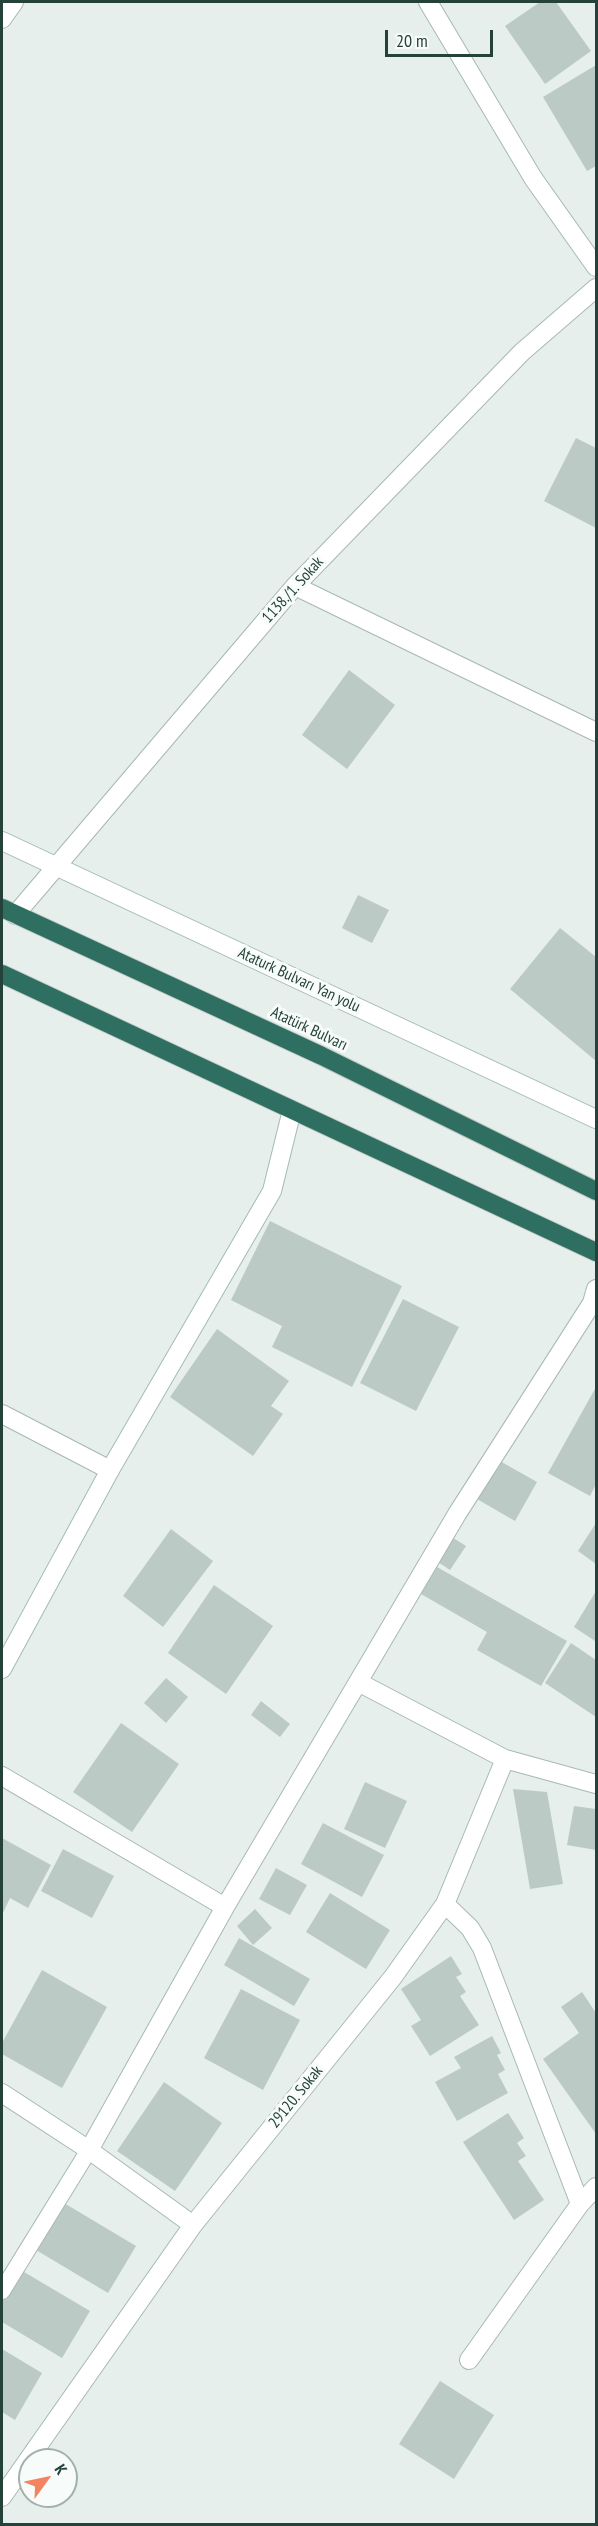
<!DOCTYPE html>
<html>
<head>
<meta charset="utf-8">
<style>
	body { margin:0 }
	#map { position:relative; width:598px; height:2526px; overflow:hidden; background:#e6efeb; font-family:"PT Sans Narrow",sans-serif }
	canvas { display:block }
	.frame { position:absolute; inset:0; border:3px solid #24423a; pointer-events:none }
	.north { position:absolute; left:18px; top:2448px; width:60px; height:60px; box-sizing:border-box; background:#f7fbf9; border:2px solid #a3b1ad; border-radius:50%; rotate:57deg; font-size:16px; font-weight:700; line-height:24px; text-align:center; color:#24423a }
	.north::after { content:''; display:block; margin:auto; width:21px; height:27px; background:#f4845f; clip-path:polygon(50% 0,100% 100%,50% 72%,0 100%) }
	.scale { position:absolute; left:385px; top:30px; width:108px; height:27px; box-sizing:border-box; border:3px solid #24423a; border-top:0; padding-left:8px; font-size:18px; line-height:21px; white-space:nowrap; color:#24423a; -webkit-text-stroke:4px #f7fbf9; paint-order:stroke }
</style>
</head>
<body>
<div id="map">
<canvas width="598" height="2526"></canvas>
<div class="frame"></div>
<div class="north">K</div>
<div class="scale">20 m</div>
</div>
<script>
const ctx = document.querySelector('canvas').getContext('2d');
ctx.lineJoin = 'round';
function paint(path, color) {
  ctx.fillStyle = color;
  ctx.fill(path, 'evenodd');
}
function shape(rows) {
  const path = new Path2D();
  for (const r of rows) {
    path.moveTo(r[0], r[1]);
    for (let i = 2; i < r.length; i += 2) path.lineTo(r[i], r[i + 1]);
  }
  return path;
}
function strokePath(path, color, width, dash) {
  ctx.strokeStyle = color;
  ctx.lineWidth = width;
  ctx.lineCap = dash ? 'butt' : 'round';
  ctx.setLineDash(dash || []);
  ctx.stroke(path);
}
function write(font, color, halo, rows, align = 'center') {
  ctx.font = font + ' "PT Sans Narrow",sans-serif';
  ctx.lineWidth = 6;
  ctx.setLineDash([]);
  ctx.textBaseline = 'middle';
  ctx.strokeStyle = halo;
  ctx.fillStyle = color;
  for (const [text, x, y, turn = 0] of rows) {
    ctx.save();
    ctx.translate(x, y);
    ctx.rotate((+turn || 0) * Math.PI / 180);
    ctx.textAlign = isNaN(turn) ? turn : align;
    if (halo) ctx.strokeText(text, 0, 0);
    ctx.fillText(text, 0, 0);
    ctx.restore();
  }
}
paint(shape([
	[540,2,556,2,591,51,545,84,505,26],
	[596,65,596,166,587,171,543,97],
	[576,438,596,448,596,528,544,501],
	[349,670,395,705,347,769,302,735],
	[358,895,389,910,372,943,342,928],
	[560,928,596,957,596,1061,510,989],
	[270,1221,402,1286,352,1387,272,1347,282,1326,231,1300],
	[403,1299,459,1327,416,1411,360,1383],
	[217,1329,289,1381,271,1406,283,1414,253,1456,170,1397],
	[596,1387,596,1484,590,1496,548,1473],
	[498,1460,537,1482,515,1521,477,1499],
	[596,1523,596,1564,578,1551],
	[171,1529,213,1561,163,1627,123,1596],
	[450,1536,466,1546,450,1570,435,1560],
	[437,1567,567,1641,541,1686,477,1650,487,1632,421,1594],
	[214,1585,273,1626,226,1694,168,1653],
	[596,1591,596,1639,595,1641,574,1627],
	[571,1643,596,1660,596,1717,545,1683],
	[166,1678,188,1697,166,1723,144,1703],
	[261,1701,290,1724,280,1737,251,1715],
	[121,1723,179,1764,132,1832,73,1792],
	[365,1782,407,1801,385,1848,344,1829],
	[513,1789,547,1792,563,1884,530,1889],
	[574,1806,596,1809,596,1850,567,1845],
	[323,1823,384,1855,362,1897,301,1864],
	[2,1838,51,1865,28,1908,10,1898,2,1915],
	[63,1849,114,1876,92,1918,41,1891],
	[276,1868,307,1885,290,1915,259,1899],
	[330,1893,390,1930,366,1969,306,1932],
	[255,1909,272,1928,253,1945,237,1926],
	[239,1938,310,1979,294,2006,224,1965],
	[451,1956,462,1974,456,1977,466,1992,460,1996,479,2025,430,2056,411,2026,421,2020,401,1989],
	[42,1970,107,2007,62,2088,2,2054,2,2043],
	[241,1989,300,2020,263,2090,204,2058],
	[582,1992,596,2013,596,2134,543,2059,579,2033,561,2007],
	[492,2036,501,2053,497,2055,505,2070,498,2074,508,2093,457,2121,435,2082,461,2068,454,2057],
	[164,2082,222,2123,175,2191,117,2151],
	[508,2113,524,2138,517,2143,526,2156,518,2161,544,2200,514,2220,463,2142],
	[64,2203,136,2246,108,2293,36,2250],
	[19,2269,90,2311,62,2358,2,2322,2,2297],
	[2,2349,42,2373,15,2420,2,2412],
	[440,2381,494,2415,454,2479,399,2444]
]), '#bbcac4');
const lane = shape([
	[2,2291,89,2150]
]);
const street = shape([
	[428,2,533,178,596,267],
	[2,19,14,2],
	[295,586,596,732],
	[15,915,295,586,522,352,596,288],
	[2,1414,110,1470],
	[358,1682,505,1759,596,1784],
	[2,1776,225,1907],
	[445,1904,470,1928,482,1948,580,2204],
	[2,2093,89,2150,193,2225],
	[89,2150,225,1907,358,1682,457,1514,592,1303,596,1289],
	[469,2360,580,2204,596,2187],
	[2,2497,193,2225,393,1977,445,1904,505,1759]
]);
const secondary = shape([
	[2,841,596,1119],
	[2,1669,110,1470,272,1191,292,1110]
]);
const highway = shape([
	[2,908,322,1056,596,1191],
	[2,974,596,1252]
]);
strokePath(lane, '#a8b8b2', 18);
strokePath(street, '#a8b8b2', 20);
strokePath(secondary, '#a4bbb3', 20);
strokePath(highway, '#c2cac8', 20);
strokePath(lane, '#fff', 16);
strokePath(street, '#fff', 18);
strokePath(secondary, '#fff', 18);
strokePath(highway, '#2f6f62', 18);
write('16px', '#24423a', '#f7fbf9', [
	["1138./1. Sokak",293,590,-48],
	["Ataturk Bulvarı Yan yolu",299,980,25],
	["Atatürk Bulvarı",309,1029,25],
	["29120. Sokak",296,2097,-51]
]);
</script>
</body>
</html>
